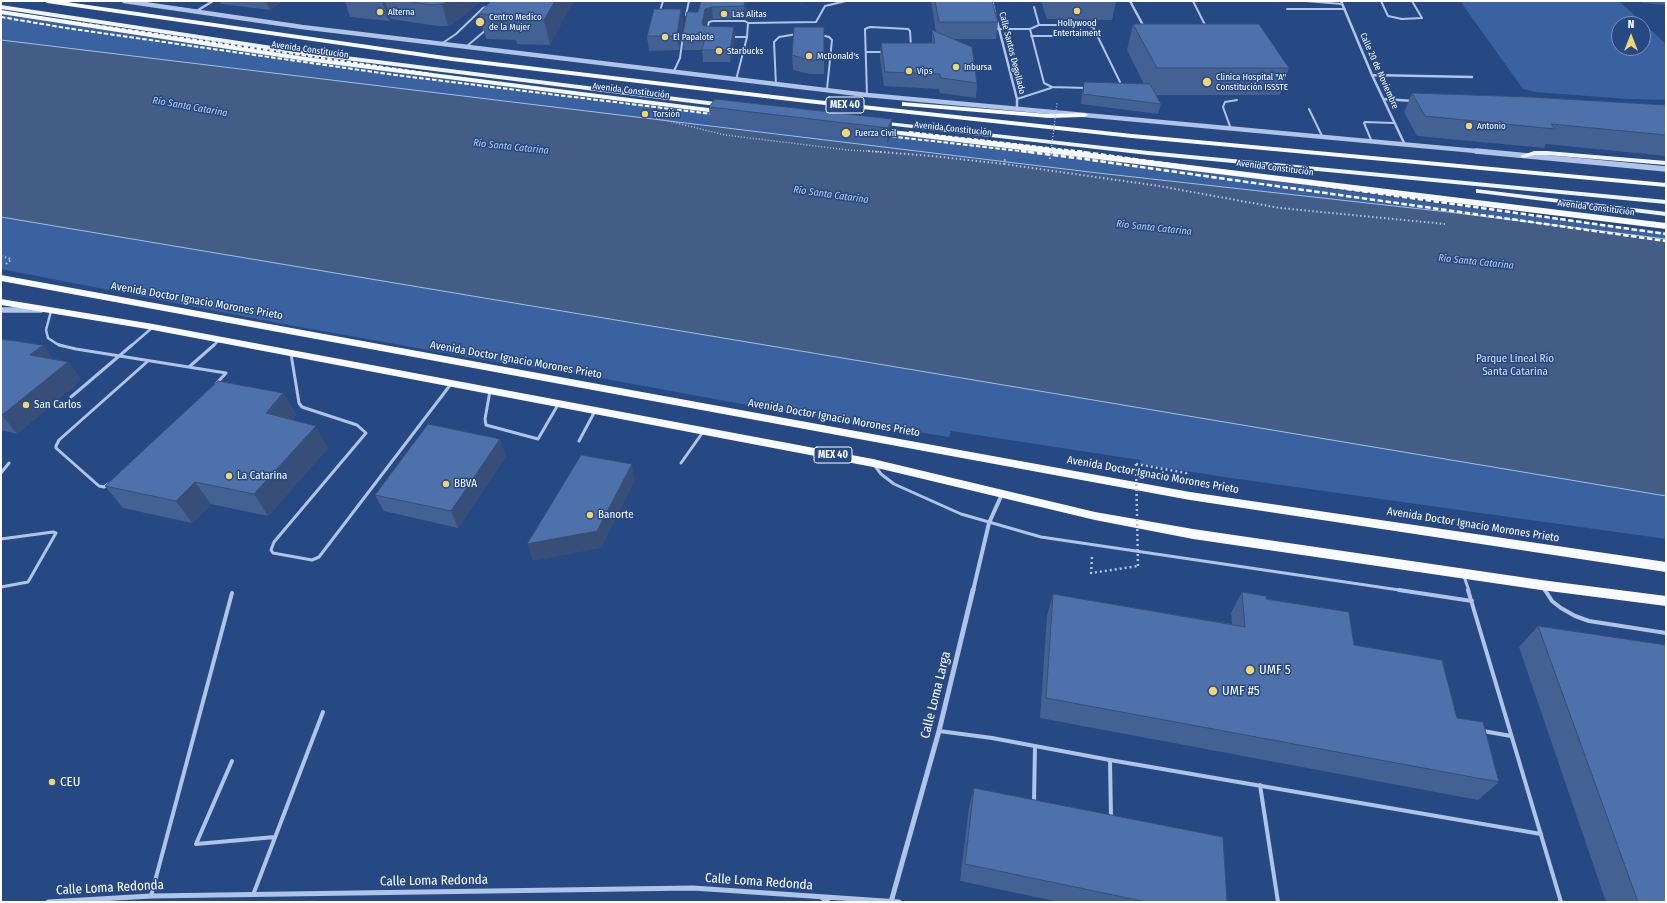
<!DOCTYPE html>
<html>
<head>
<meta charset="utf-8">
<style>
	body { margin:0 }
	#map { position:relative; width:1667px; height:903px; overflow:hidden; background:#264883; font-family:"Fira Sans Condensed",sans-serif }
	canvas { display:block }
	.frame { position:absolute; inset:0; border:2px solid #fff; pointer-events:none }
	.north { position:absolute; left:1611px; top:16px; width:40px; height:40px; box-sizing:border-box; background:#264883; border:1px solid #7d91b5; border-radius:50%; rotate:0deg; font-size:11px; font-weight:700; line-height:16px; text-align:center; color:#fff }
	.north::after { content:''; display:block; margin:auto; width:14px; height:18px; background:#f0d573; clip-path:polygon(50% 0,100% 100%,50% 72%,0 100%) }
</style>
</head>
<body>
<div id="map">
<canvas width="1667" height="903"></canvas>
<div class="frame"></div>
<div class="north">N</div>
</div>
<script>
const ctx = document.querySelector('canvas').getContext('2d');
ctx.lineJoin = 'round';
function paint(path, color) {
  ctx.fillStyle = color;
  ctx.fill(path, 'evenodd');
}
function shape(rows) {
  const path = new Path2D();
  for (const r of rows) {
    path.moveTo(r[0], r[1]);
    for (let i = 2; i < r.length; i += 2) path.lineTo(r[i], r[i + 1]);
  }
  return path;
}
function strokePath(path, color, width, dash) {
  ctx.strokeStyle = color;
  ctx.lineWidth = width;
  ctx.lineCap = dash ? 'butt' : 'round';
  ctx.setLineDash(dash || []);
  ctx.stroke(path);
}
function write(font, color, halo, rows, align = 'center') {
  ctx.font = font + ' "Fira Sans Condensed",sans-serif';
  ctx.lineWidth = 3;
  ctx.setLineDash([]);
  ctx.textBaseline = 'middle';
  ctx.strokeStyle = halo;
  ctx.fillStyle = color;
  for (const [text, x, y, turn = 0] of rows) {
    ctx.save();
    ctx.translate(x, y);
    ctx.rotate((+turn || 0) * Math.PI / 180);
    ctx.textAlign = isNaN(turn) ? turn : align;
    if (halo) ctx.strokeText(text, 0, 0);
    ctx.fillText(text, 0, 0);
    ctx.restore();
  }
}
paint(shape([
	[1460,1,1619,1,1666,44,1666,100,1627,99,1535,92,1523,89],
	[1619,24,1643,24,1643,48,1619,48],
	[1,13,250,52,418,75,609,100,1198,170,1491,211,1666,232,1666,539,1231,478,1140,464,1140,460,951,431,949,437,747,405,584,375,507,364,283,324,1,269]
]), '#3a61a0');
const water = shape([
	[1,40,1098,173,1448,212,1666,239,1666,496,1,217,1,40]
]);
paint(water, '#445d87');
strokePath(water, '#a3bee8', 1);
strokePath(shape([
	[656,118,725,135,848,150,882,152]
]), '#afc4e7', 1.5, [1, 2]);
strokePath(shape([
	[868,151,932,156,1004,164,1005,159],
	[1004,164,1159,186,1280,208,1445,224],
	[1,256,11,259],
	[6,264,12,259]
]), '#afc4e7', 2, [1.5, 2.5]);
strokePath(shape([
	[1136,464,1186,473,1187,480],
	[1092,557,1091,573,1138,566]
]), '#afc4e7', 2.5, [2, 3]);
strokePath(shape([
	[1193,1,1205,25],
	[1306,1,1342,4],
	[1381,1,1388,16,1402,19,1422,18,1412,1],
	[1034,7,1039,25],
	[1287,9,1345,9],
	[660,11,663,1],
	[686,15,689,1],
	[748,23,816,22,825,6,846,1],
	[1039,25,1085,25,1093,27,1120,82,1120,89,1052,87,1044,83,1030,29,1039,25],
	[998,29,1030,29],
	[707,30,709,22,713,21,745,21,748,23,747,37,736,80],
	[821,35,829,37,832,40,827,89],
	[1031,36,1098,36],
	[731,37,747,37],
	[441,44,456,34,483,8,489,6],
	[467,46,487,29],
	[866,52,885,52],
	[674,71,680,58,683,36],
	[776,85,774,42,779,37,797,34],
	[867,95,865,29,870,27,908,29,910,31,911,47],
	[1017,99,1051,88],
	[1309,109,1323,138],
	[1231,129,1223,107,1225,102,1237,100],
	[1372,142,1364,123,1365,122,1394,123]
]), '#afc4e7', 2);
strokePath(shape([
	[51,311,46,330,48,338,57,344,63,346],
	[131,346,153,327],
	[213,346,219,340]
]), '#afc4e7', 2.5);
strokePath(shape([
	[59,345,76,349,226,373,216,384],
	[291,354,299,403,302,407,357,425,366,433,274,542,271,550,273,553,312,560,319,557,451,384],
	[189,367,214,345],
	[490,391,485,419,486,425,538,439,559,403],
	[71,397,132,345],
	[579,441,595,411],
	[681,463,703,432],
	[875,466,881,474,894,484,961,514,1041,537,1406,591],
	[1,473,9,463],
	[108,484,104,487,99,486,56,448,56,446,59,440,148,361],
	[1,539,53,532,56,533,28,582,1,587],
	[1464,576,1469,591],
	[1543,588,1545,591]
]), '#afc4e7', 3);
strokePath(shape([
	[1399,590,1472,601],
	[1468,590,1561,902],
	[1545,590,1552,601,1561,608,1575,616,1589,621,1666,633],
	[939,731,992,738,1110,760,1541,834],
	[1483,731,1511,736],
	[1110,760,1111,818],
	[232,761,196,844,275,837],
	[1260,785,1278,902],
	[1034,802,1035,746],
	[253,895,323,712],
	[151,896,232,593]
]), '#afc4e7', 4);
strokePath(shape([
	[992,1,995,14],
	[1130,1,1144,27],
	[1341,1,1372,75,1405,145],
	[195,12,213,1],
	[997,21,1017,99,1017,108],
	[1372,75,1472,77],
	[1384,99,1413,101]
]), '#afc4e7', 2.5);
strokePath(shape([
	[973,591,989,523,1002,494]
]), '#afc4e7', 4);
strokePath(shape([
	[821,897,828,902],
	[48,902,151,896,693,888,899,902],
	[891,902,939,731,973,590]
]), '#afc4e7', 5);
strokePath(shape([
	[124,1,302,27,867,95,1487,152]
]), '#afc4e7', 4.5);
strokePath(shape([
	[1476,151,1666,169],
	[1,310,41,310]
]), '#afc4e7', 5.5);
paint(shape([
	[1,5,305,51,724,103,727,105,724,107,305,55,1,9,1,5],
	[879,121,1148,151,1666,200,1666,204,1148,155,877,124,876,123,879,121],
	[1547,151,1666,161,1666,165,1547,155,1534,155,1524,158,1520,156,1534,151,1547,151],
	[1476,189,1666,212,1666,216,1479,193,1476,193,1476,189]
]), '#f0f4fd');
paint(shape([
	[44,1,60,1,452,57,807,99,1132,134,1666,183,1666,187,1132,138,807,103,452,61,47,3,44,1],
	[1,10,306,57,724,110,728,112,724,114,306,61,1,14,1,10],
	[902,102,1049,114,1084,113,1088,115,1084,117,1049,118,905,106,902,106,902,102],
	[873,128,1009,143,1666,223,1666,229,876,132,873,132,873,128],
	[1,275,1190,492,1666,562,1666,572,1190,500,1,281,1,275],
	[1,299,153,324,873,459,1095,512,1193,529,1541,580,1666,596,1666,606,1541,590,1193,539,1095,520,873,467,153,330,1,305,1,299]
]), '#f8fafe');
strokePath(shape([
	[25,15,432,74],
	[1,17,66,28,395,75,720,115],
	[909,132,1085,152],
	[879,135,1029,152]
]), '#fff', 2, [4.5, 2]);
strokePath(shape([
	[1021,151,1077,158,1666,241],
	[1077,151,1666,234]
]), '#fff', 2.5, [5.5, 2.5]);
strokePath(shape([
	[1051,152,1057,103]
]), '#afc4e7', 1.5, [1, 2]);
strokePath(shape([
	[1050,159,1051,151]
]), '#afc4e7', 2, [1.5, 2.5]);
strokePath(shape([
	[1136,464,1138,566]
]), '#afc4e7', 2.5, [2, 3]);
paint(shape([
	[220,1,283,1,270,10,221,4],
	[345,1,481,1,454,23,448,26,438,26,391,19,389,21,350,17],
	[701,1,747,1,745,18,713,19,707,21,706,26,734,27,735,39,730,62,703,62,702,50,684,50,682,38,698,12],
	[931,1,992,1,998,22,996,39,954,39,977,83,976,98,940,93,939,89,884,86,880,58,881,43,932,43,932,30,936,32],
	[1041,1,1116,1,1112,20,1047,19],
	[1641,1,1666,1,1666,5,1642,3],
	[681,9,683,24,679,50,649,51,647,36],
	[479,14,566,14,550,45,517,44,516,40,486,39],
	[1133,24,1289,68,1280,95,1156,95,1161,104,1158,114,1081,104,1082,92,1084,82,1144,84,1127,50],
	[824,27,824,74,810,74,793,70,792,55],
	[1412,93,1666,105,1666,156,1546,144,1544,148,1417,136,1404,112],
	[709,107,892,119,891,135,887,144,710,123],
	[1,339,54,359,68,362,81,380,17,434,1,430],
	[283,393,296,415,292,420,328,448,268,516,211,504,192,523,123,508,105,486],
	[506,456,458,528,384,511,375,495],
	[1242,592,1266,599,1354,645,1457,718,1499,782,1478,800,1040,718,1047,616,1053,594,1232,624,1231,613],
	[1538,626,1666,902,1606,902,1519,647],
	[974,788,1227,902,1059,902,960,881,969,807]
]), '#436193');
paint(shape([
	[266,1,283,1,270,10],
	[382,1,385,1,391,19,389,21],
	[450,1,481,1,454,23,448,26,442,4],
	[555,1,575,1,566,14,550,45,544,20],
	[745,1,747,1,745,18,744,6],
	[800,1,811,1,800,4],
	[712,7,713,19,707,21,704,35,702,23,705,9],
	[681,9,683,24,679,50,677,36],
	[734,27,735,39,730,62,730,50],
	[892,119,891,135,887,144,888,128],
	[43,345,57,364,30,355],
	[68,362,81,380,17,434,2,415],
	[283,393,296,415,279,435,266,413],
	[316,426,328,448,268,516,254,494],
	[500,439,506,456,458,528,451,511],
	[632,464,635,481,601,548,533,561,527,544],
	[195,482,211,504,192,523,176,501]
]), '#374f78');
const building = shape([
	[404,1,450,1,448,2,442,4,432,5,404,1],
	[491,1,555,1,544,20,511,19,513,15,479,14,491,1],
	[701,1,745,1,744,6,712,7,705,9,702,23,704,26,734,27,730,50,702,50,705,37,682,38,687,12,698,12,701,1],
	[935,1,992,1,998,22,939,22,935,1],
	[654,9,681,9,677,36,647,36,654,9],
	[1133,24,1259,24,1289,68,1157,68,1133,24],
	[794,27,824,27,824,60,809,60,792,55,794,27],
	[932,30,972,47,977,83,941,78,940,74,885,72,881,43,935,43,932,30],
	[1084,82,1150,84,1161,104,1083,94,1084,82],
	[1412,93,1530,97,1666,105,1666,135,1551,124,1555,129,1425,116,1412,93],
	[715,99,892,119,888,128,709,107,715,99],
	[1,339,43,345,30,355,68,362,2,415,1,415,1,339],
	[218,381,283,393,266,413,316,426,254,494,195,482,176,501,105,486,218,381],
	[428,424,500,439,451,511,375,495,428,424],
	[581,455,632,464,597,531,527,544,581,455],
	[1242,592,1266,596,1266,599,1349,612,1354,645,1442,660,1457,718,1483,722,1499,782,1046,698,1053,594,1245,627,1242,592],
	[1538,626,1666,645,1666,902,1638,902,1538,626],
	[974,788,1223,837,1227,902,1147,902,965,864,974,788]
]);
paint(building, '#4e71ab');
strokePath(building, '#374f78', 1);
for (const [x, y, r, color] of [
	[1077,11,4,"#f0d573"],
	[380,12,4,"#f0d573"],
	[724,14,4,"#f0d573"],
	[480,22,5,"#f0d573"],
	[665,37,4,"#f0d573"],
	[719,51,4,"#f0d573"],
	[809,56,4,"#f0d573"],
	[956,67,4,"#f0d573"],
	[909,71,4,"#f0d573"],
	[1207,82,5,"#f0d573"],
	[645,114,4,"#f0d573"],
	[1469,126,4,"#f0d573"],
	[846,133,5,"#f0d573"],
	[26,405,4,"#f0d573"],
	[229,476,4,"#f0d573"],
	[446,484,4,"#f0d573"],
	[590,515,4,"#f0d573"],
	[1250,670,5,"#f0d573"],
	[1213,691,5,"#f0d573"],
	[52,782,4,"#f0d573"]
]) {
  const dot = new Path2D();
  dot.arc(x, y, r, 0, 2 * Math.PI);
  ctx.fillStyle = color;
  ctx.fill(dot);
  strokePath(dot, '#264883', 1.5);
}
write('9px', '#fff', '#264883', [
	["Alterna",388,12],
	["Las Alitas",732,14],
	["Centro Medico",489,17],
	["de la Mujer",489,27],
	["Hollywood",1077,23,"center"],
	["Entertaiment",1077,33,"center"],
	["El Papalote",673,37],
	["Starbucks",727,51],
	["McDonald's",817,56],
	["Inbursa",964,67],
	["Vips",917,71],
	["Clinica Hospital \"A\"",1216,77],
	["Constitución ISSSTE",1216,87],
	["Torsión",653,114],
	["Antonio",1477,126],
	["Fuerza Civil",855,133]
], 'left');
write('9px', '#fff', '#264883', [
	["Avenida Constitución",310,50,8],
	["Calle Santos Degollado",1012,53,76],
	["Calle 20 de Noviembre",1379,71,66],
	["Avenida Constitución",631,91,7],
	["Avenida Constitución",953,129,6],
	["Avenida Constitución",1275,168,7],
	["Avenida Constitución",1596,208,7]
]);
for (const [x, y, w] of [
	[845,105,38],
	[833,455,38]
]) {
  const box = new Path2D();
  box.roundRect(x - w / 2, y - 8, w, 16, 3);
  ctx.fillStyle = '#264883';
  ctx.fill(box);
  strokePath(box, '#fff', 1);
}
write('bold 10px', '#fff', null, [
	["MEX 40",845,105],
	["MEX 40",833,455]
]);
write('italic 10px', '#baceef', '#264883', [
	["Río Santa Catarina",190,107,10],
	["Río Santa Catarina",511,147,6],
	["Río Santa Catarina",831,195,8],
	["Río Santa Catarina",1154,228,6],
	["Río Santa Catarina",1476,262,6]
]);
write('11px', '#fff', '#264883', [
	["Avenida Doctor Ignacio Morones Prieto",197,301,10],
	["Avenida Doctor Ignacio Morones Prieto",516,360,10],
	["Avenida Doctor Ignacio Morones Prieto",834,418,10],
	["Avenida Doctor Ignacio Morones Prieto",1153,475,10],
	["Avenida Doctor Ignacio Morones Prieto",1473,525,9]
]);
write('11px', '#d2e0f6', '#264883', [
	["Parque Lineal Río",1515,359],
	["Santa Catarina",1515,372]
]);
write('11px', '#fff', '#264883', [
	["San Carlos",34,405],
	["La Catarina",237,476],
	["BBVA",454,484],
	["Banorte",598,515]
], 'left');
write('13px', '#fff', '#264883', [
	["UMF 5",1259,670],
	["UMF #5",1222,691],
	["CEU",60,782]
], 'left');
write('13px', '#fff', '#264883', [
	["Calle Loma Larga",936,695,-76],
	["Calle Loma Redonda",434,881,-1],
	["Calle Loma Redonda",759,882,4],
	["Calle Loma Redonda",110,888,-3]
]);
</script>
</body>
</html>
